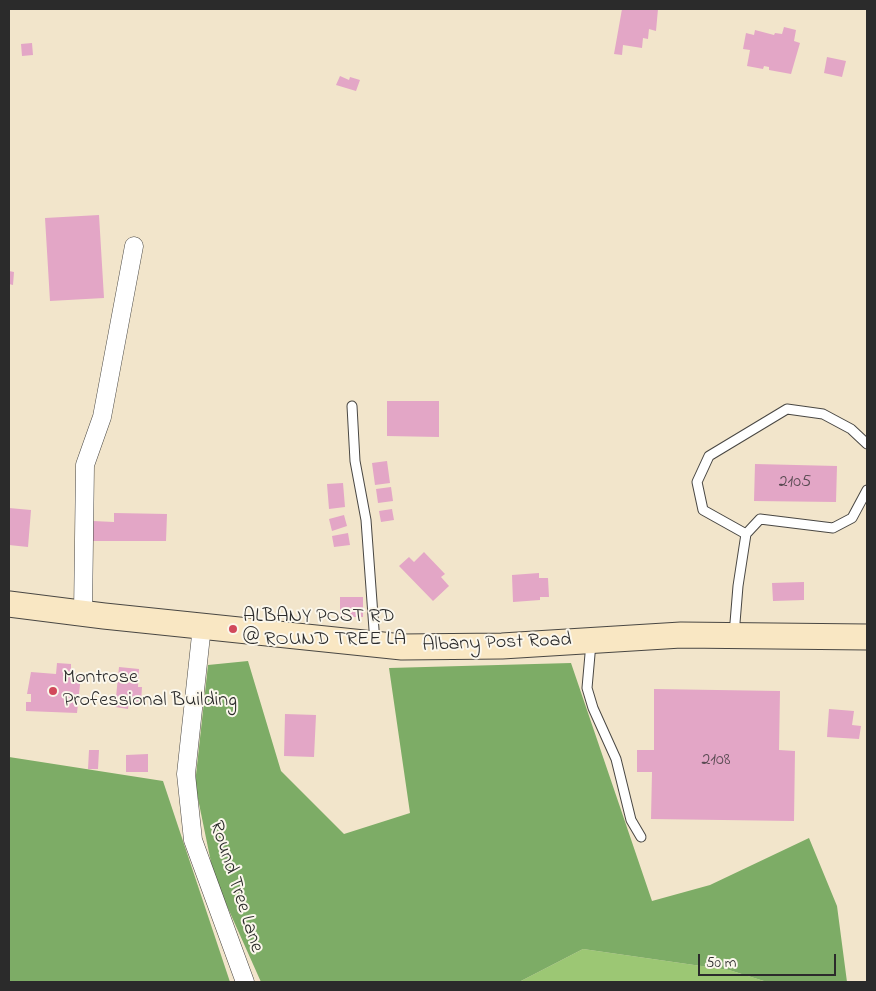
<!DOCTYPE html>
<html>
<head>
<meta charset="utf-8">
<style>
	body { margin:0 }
	#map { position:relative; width:876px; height:991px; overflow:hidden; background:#f2e5cb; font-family:"Indie Flower",sans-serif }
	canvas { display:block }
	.frame { position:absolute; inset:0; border:10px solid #2b2b2b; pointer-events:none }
	.scale { position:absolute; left:698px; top:954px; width:138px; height:22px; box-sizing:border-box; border:2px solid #2b2b2b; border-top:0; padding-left:6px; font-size:15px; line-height:18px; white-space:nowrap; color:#2b2b2b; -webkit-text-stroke:4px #fbf7ec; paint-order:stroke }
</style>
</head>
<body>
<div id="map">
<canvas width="876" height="991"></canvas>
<div class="frame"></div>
<div class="scale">50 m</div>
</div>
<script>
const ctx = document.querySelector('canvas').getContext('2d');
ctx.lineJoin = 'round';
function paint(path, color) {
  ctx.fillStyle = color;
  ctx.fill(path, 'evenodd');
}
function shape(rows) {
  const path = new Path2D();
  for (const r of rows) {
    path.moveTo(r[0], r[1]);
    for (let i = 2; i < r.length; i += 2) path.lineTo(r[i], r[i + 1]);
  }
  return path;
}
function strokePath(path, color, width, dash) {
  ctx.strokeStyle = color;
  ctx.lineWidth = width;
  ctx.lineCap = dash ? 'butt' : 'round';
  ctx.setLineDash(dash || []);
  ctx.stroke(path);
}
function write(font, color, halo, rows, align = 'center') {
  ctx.font = font + ' "Indie Flower",sans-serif';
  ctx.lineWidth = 4;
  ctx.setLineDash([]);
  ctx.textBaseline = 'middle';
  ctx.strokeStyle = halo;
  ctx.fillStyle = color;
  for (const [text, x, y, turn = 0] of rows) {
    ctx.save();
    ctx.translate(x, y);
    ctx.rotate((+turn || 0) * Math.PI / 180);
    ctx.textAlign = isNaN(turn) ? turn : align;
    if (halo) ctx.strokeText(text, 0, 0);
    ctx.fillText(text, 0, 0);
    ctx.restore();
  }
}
paint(shape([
	[583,949,729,970,767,982,519,982]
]), '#9cc774');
paint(shape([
	[248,661,281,771,344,834,410,813,389,668,571,663,652,901,710,885,809,838,837,906,847,982,767,982,729,970,583,949,519,982,261,982,214,877,195,784,208,665],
	[9,757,163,781,230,982,9,982]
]), '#7dac66');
paint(shape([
	[622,9,658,9,656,31,649,29,648,39,643,38,642,48,623,45,622,55,614,54],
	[784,27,796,30,794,41,800,43,791,74,769,70,769,67,764,66,763,69,747,66,750,50,743,49,746,33,754,35,755,30,774,35,775,33,782,34],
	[32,43,33,55,22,56,21,44],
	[827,57,846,61,842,77,824,73],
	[340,76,349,80,350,77,360,80,356,91,336,85],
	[99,215,104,298,50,301,45,218],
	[9,271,14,272,13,285,9,284],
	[387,401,439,401,439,437,387,436],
	[387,461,390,483,375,485,372,463],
	[755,464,837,466,836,502,754,501],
	[343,483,345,507,329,509,327,484],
	[391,487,393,501,378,503,376,489],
	[9,508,31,510,28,547,9,545],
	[392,509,394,520,381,522,379,511],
	[114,513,167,514,166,541,93,541,93,521,114,522],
	[344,515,347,526,332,531,329,519],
	[348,533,350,545,334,547,332,536],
	[424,552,445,574,441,577,449,586,433,601,399,566,409,557,414,562],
	[539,573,539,578,548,578,549,597,540,597,540,600,513,602,512,575],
	[804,582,804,600,773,601,772,583],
	[340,597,363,597,363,617,340,617],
	[57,663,71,664,71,672,81,675,77,713,26,711,26,702,31,702,31,694,27,694,31,672,56,674],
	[119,667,139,669,138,687,142,687,141,702,129,701,128,709,115,707],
	[654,689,780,691,779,750,795,751,794,821,651,819,652,772,637,772,637,750,654,750],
	[829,709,854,711,852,725,861,726,859,739,827,737],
	[285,714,316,715,314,757,284,756],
	[89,750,99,750,98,769,88,769],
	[148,754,148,772,126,772,126,755]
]), '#e3a6c6');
const lane = shape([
	[352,406,355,461,366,520,375,643],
	[746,534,703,510,697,482,709,456,787,409,823,414,851,429,867,444],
	[734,635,738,586,746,534,760,519,833,528,852,518,867,490],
	[591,643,587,688,593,708,616,759,631,820,641,837]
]);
const street = shape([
	[83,613,85,465,102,417,134,246],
	[202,626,186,774,193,840,245,982]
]);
const secondary = shape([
	[9,604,104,616,402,647,502,646,681,635,867,637]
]);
strokePath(lane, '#494743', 11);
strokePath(street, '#494743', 19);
strokePath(secondary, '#494743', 27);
strokePath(lane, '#fff', 9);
strokePath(street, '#fff', 18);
strokePath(secondary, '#f9e7c3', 25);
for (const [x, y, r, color] of [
	[233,629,5,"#d1495b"],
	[53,691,5,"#d1495b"]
]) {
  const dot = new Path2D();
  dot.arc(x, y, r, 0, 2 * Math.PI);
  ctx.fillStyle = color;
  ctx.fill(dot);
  strokePath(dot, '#fbf7ec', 2);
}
write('18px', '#594a52', null, [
	["2105",795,483],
	["2108",716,761]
]);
write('20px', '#2b2b2b', '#fbf7ec', [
	["ALBANY POST RD",243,618],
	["@ ROUND TREE LA",243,641],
	["Montrose",63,679],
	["Professional Building",63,702]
], 'left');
write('20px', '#2b2b2b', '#fbf7ec', [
	["Albany Post Road",497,644,-2],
	["Round Tree Lane",235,887,72]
]);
</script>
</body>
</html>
